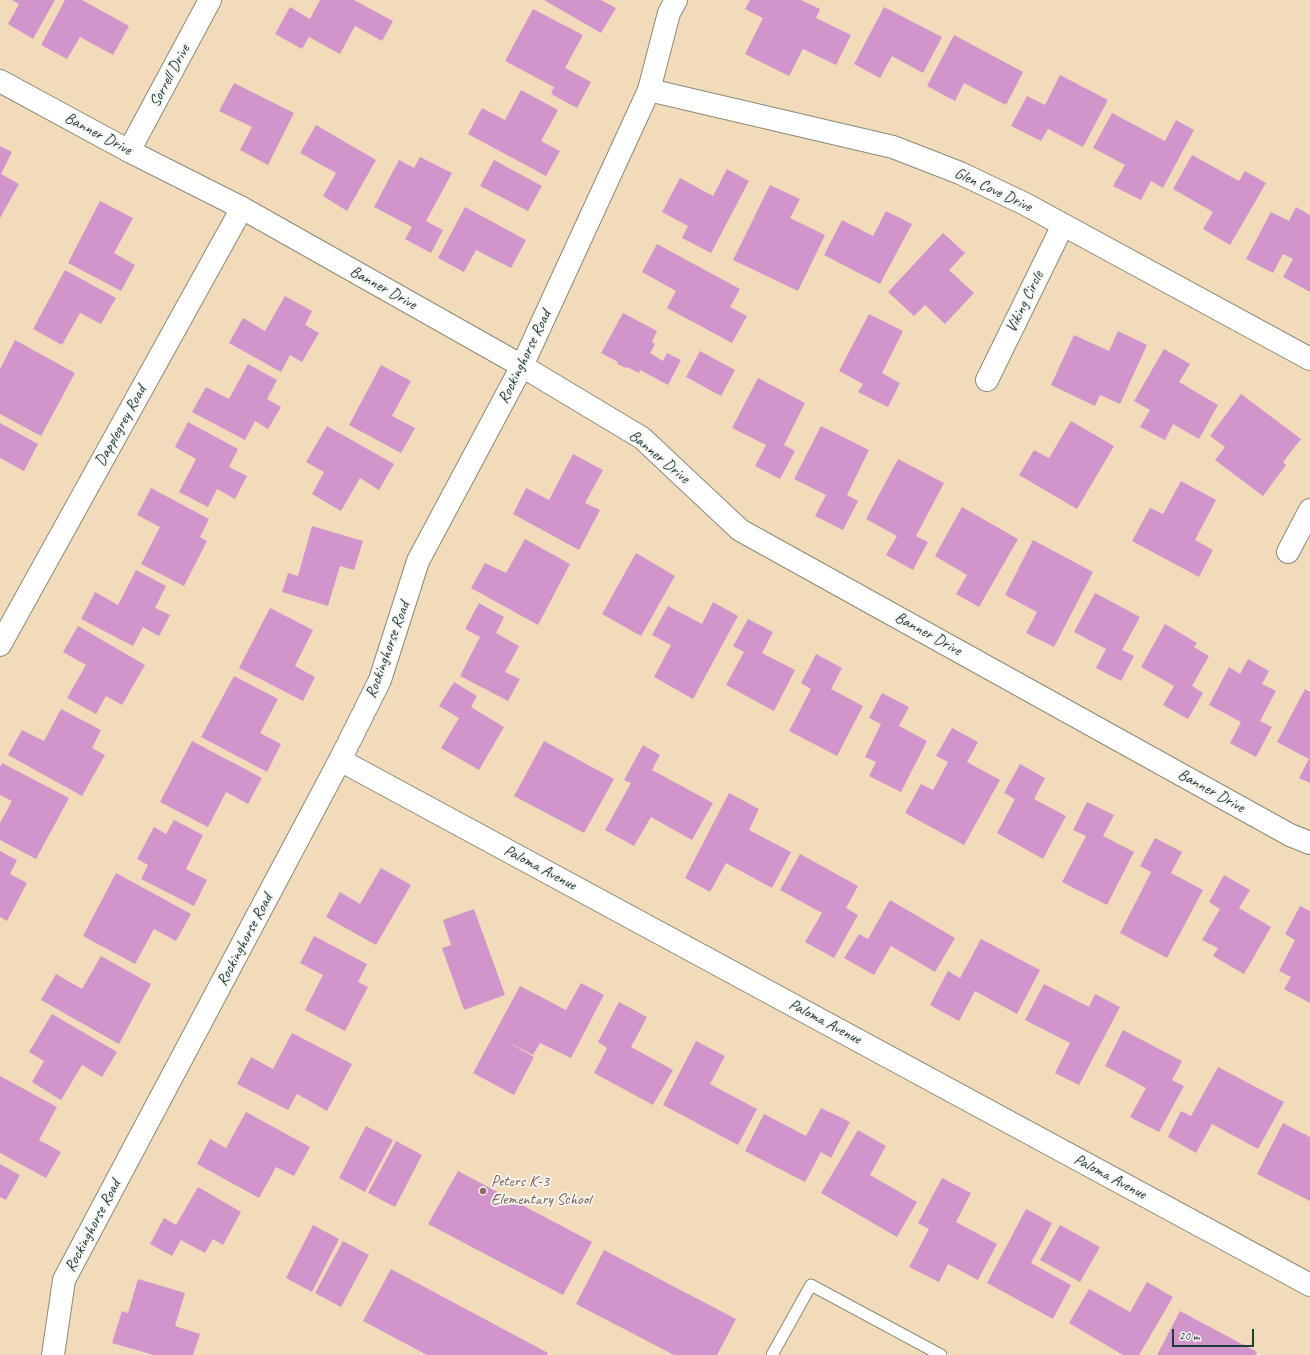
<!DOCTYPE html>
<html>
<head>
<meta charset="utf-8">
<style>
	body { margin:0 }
	#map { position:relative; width:1310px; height:1355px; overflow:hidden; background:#f2dbbb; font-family:Caveat,sans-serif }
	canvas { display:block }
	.scale { position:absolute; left:1172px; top:1329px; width:82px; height:18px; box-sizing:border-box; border:2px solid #1f3d34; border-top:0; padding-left:5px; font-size:12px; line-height:14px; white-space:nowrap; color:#1f3d34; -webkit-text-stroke:3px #f6f6f2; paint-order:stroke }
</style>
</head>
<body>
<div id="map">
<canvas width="1310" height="1355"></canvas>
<div class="scale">20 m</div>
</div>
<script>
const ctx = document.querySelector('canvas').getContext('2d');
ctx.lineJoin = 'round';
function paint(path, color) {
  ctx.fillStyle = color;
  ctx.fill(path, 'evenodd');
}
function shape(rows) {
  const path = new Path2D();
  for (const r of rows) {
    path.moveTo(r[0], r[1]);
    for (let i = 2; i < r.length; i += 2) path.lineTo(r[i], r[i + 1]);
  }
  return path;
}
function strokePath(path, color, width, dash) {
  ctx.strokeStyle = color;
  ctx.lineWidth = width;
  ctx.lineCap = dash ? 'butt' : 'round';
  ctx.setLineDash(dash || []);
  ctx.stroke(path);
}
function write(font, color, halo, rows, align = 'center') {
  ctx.font = font + ' Caveat,sans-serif';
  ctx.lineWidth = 3.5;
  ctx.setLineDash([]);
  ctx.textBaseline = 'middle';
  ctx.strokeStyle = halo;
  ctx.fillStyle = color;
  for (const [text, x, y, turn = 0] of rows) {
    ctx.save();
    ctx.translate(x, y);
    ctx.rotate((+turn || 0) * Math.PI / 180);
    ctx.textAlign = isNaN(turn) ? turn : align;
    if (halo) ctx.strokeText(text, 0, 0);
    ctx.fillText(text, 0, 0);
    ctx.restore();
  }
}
paint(shape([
	[12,0,55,0,33,39,8,24,19,4],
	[65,0,82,0,129,26,113,55,80,37,67,59,41,45],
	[320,0,354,0,393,21,382,41,355,26,340,54,309,37,302,49,275,34,290,7,310,19],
	[544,0,601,0,616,8,601,33],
	[750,0,801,0,820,9,816,18,851,35,836,65,803,49,789,76,745,54,763,18,745,9],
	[884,7,942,37,923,73,892,56,880,78,854,64],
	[533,9,583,35,565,68,591,82,577,108,551,94,554,87,505,61],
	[954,35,1023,72,1006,105,964,83,955,101,927,86],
	[1060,75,1108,100,1083,147,1048,129,1041,141,1011,126,1027,96,1045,105],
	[234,83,294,113,268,165,240,150,252,127,219,111],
	[521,90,558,110,541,141,560,151,546,176,468,134,482,108,505,120],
	[1112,113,1165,141,1176,120,1194,130,1163,188,1151,181,1141,200,1113,186,1125,165,1093,148],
	[316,125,376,160,347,211,323,196,336,173,300,153],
	[0,146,12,152,1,174,19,184,0,218],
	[1192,155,1239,181,1245,171,1266,183,1230,245,1203,229,1213,212,1173,189],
	[420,157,452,173,426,221,443,230,431,253,405,239,412,227,374,207,399,160,414,168],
	[494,160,542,186,528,211,480,186],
	[727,169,749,181,711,253,682,238,688,226,662,212,680,178,713,196],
	[770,185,800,199,790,218,825,235,798,291,733,260],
	[100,201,133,218,114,253,135,265,121,291,68,263],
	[465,207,526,240,511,268,476,250,464,272,438,258],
	[1296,207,1310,215,1310,292,1283,277,1293,259,1283,254,1273,273,1246,259,1271,212,1289,221],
	[886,211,912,224,880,284,824,255,842,220,873,236],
	[943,233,965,253,949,270,974,293,945,324,925,305,914,316,888,292],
	[657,244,740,289,730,307,747,316,732,343,667,308,676,291,642,272],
	[65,270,116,298,101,324,80,313,62,345,33,329],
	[285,296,312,311,305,325,319,333,302,362,290,355,281,372,229,343,243,318,265,331],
	[623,313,657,331,652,342,655,344,650,353,663,361,667,353,681,360,668,385,640,370,639,373,627,367,626,368,617,364,618,362,601,353],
	[869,314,903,331,882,373,900,383,888,407,858,392,863,384,839,371],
	[1118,331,1147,345,1120,404,1100,395,1095,406,1051,385,1074,335,1109,351],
	[15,340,75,373,41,436,0,414,0,369],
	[1164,349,1190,364,1179,382,1218,405,1199,439,1173,424,1165,440,1140,427,1150,410,1134,401],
	[700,351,735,370,721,396,686,377],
	[248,364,277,380,267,399,281,407,268,429,255,421,245,440,192,412,206,387,229,399],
	[381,365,411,381,392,416,415,428,401,453,349,425],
	[758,378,805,403,784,445,795,451,780,479,755,466,766,445,732,428],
	[1241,394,1301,439,1283,462,1286,465,1263,496,1215,460,1225,447,1210,436],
	[1071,421,1114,446,1077,509,1019,475,1034,450,1049,458],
	[188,422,238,449,229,467,247,476,235,499,217,489,208,507,179,492,196,459,175,447],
	[0,423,38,444,24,471,0,458],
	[327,426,394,464,379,490,360,478,341,511,312,494,324,472,306,462],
	[821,426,869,450,847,495,858,501,843,530,815,516,826,495,794,479],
	[573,454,603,470,585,503,600,510,579,550,513,514,526,488,549,500],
	[898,459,944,483,916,536,928,542,913,570,886,555,897,536,866,519],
	[1181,481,1216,500,1195,540,1213,550,1199,577,1132,541,1150,508,1163,514],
	[151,488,209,519,200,537,207,541,184,586,141,564,160,527,137,515],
	[962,507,1018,539,979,607,956,594,967,575,935,556],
	[312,526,363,541,354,570,340,566,328,606,282,592,288,573,298,576],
	[525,539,570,564,538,625,471,588,485,563,506,573],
	[1033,540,1093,572,1054,647,1026,633,1037,612,1005,595],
	[636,553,675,576,641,636,602,614],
	[136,570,166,586,155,608,170,615,159,636,143,627,133,646,81,619,95,592,118,605],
	[1095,593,1140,617,1122,650,1134,656,1121,681,1096,668,1106,649,1074,632],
	[713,602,738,616,693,699,654,677,671,645,652,635,668,606,702,624],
	[479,603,504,617,496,633,519,646,505,672,520,679,508,701,460,676,480,637,465,629],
	[270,608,313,630,295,666,315,677,303,701,239,668],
	[748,619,773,632,762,653,795,670,774,711,726,685,744,652,733,646],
	[1165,624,1197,643,1194,647,1209,656,1192,686,1203,693,1188,719,1163,705,1174,686,1141,667],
	[78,626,145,665,122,705,106,696,96,714,67,698,86,665,63,652],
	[816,654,842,668,831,689,863,706,837,756,789,731,811,689,801,683],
	[1248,659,1269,671,1262,684,1276,691,1260,721,1272,727,1256,757,1230,743,1241,722,1209,705,1229,667,1240,674],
	[234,676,278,699,260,733,281,744,267,772,201,737],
	[454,682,477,696,471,707,504,727,479,770,441,748,459,718,439,706],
	[1305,689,1310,692,1310,783,1299,778,1309,759,1277,742],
	[882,693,909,707,899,726,927,741,901,792,869,776,876,762,865,757,881,724,869,718],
	[61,709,101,730,92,748,105,755,82,796,8,755,22,730,44,741],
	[952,728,978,742,967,762,1000,780,964,845,905,813,921,784,933,790,948,762,936,756],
	[192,741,262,778,248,804,226,792,208,827,160,802],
	[544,741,614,779,584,833,514,796],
	[643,745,660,755,652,770,713,803,692,840,651,817,634,846,605,830,631,783,624,780],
	[2,763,69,798,36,859,0,840,0,823,12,801,0,795,0,767],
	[1020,764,1045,778,1034,799,1066,816,1043,859,997,833,1015,799,1004,793],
	[729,793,759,809,749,830,791,852,772,888,726,863,710,892,685,878],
	[1087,802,1114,815,1103,836,1134,852,1107,905,1062,882,1086,836,1073,830],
	[174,820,203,835,186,869,207,880,194,906,141,879,148,865,137,859,154,827,166,834],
	[1155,838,1182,852,1171,873,1203,890,1167,958,1120,933,1151,872,1140,866],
	[0,851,17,860,10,874,27,883,7,921,0,917],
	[800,854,858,886,846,908,858,915,834,958,805,942,822,913,780,890],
	[381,868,411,885,376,945,326,917,340,892,360,904],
	[116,873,191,914,176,941,154,929,135,964,83,936],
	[1224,875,1250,890,1239,908,1271,927,1244,974,1213,956,1218,948,1202,940,1220,909,1209,902],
	[890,900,955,938,935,972,891,946,874,975,844,958,859,934,868,939],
	[1300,906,1310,911,1310,1003,1284,989,1291,977,1279,971,1295,940,1285,934],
	[474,909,505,995,464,1010,442,948,451,945,443,920],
	[314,936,367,964,358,982,368,987,345,1031,305,1010,323,975,300,963],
	[981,939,1040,970,1017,1014,975,991,959,1021,930,1005,948,971,960,978],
	[101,956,151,984,119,1044,41,1000,56,974,82,989],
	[581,983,604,995,571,1058,540,1043,533,1055,504,1040,534,1057,514,1095,473,1073,520,986,566,1010],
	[1044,984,1089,1007,1095,994,1120,1007,1079,1085,1055,1073,1070,1043,1025,1020],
	[619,1002,647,1017,631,1047,673,1070,653,1105,594,1073,607,1048,598,1042],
	[52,1014,117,1052,102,1077,82,1065,61,1100,32,1082,44,1061,29,1052],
	[1123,1030,1182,1061,1172,1080,1184,1086,1159,1132,1130,1117,1146,1088,1105,1066],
	[292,1033,352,1064,327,1111,297,1094,288,1110,237,1084,251,1057,273,1069],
	[696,1041,725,1056,710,1084,757,1109,738,1145,663,1105],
	[1218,1067,1284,1102,1258,1149,1212,1124,1196,1153,1168,1137,1181,1111,1191,1116],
	[0,1076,57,1107,39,1140,61,1152,46,1178,0,1153],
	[821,1108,850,1122,831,1158,821,1152,805,1182,745,1151,764,1114,806,1136],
	[246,1112,310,1147,294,1176,276,1167,259,1198,197,1164,210,1139,226,1148],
	[1283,1123,1310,1137,1310,1201,1257,1174],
	[366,1126,393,1140,365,1192,339,1178],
	[858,1130,886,1146,870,1175,917,1202,897,1237,821,1193],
	[396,1141,422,1155,395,1207,368,1193],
	[0,1164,20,1175,6,1200,0,1197],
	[458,1171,592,1242,563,1295,428,1224],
	[942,1178,971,1193,956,1222,997,1244,978,1280,948,1264,939,1282,909,1267,929,1229,918,1223],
	[198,1187,241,1212,223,1245,213,1239,205,1253,181,1240,172,1256,150,1244,164,1218,176,1225],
	[1026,1209,1052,1223,1031,1263,1071,1285,1053,1319,987,1283],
	[313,1225,339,1239,312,1292,286,1278],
	[1060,1225,1100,1247,1080,1282,1040,1260],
	[343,1241,369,1255,341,1307,315,1293],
	[604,1250,736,1319,717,1355,674,1355,576,1304],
	[391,1269,548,1353,547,1355,427,1355,363,1321],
	[138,1279,185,1293,175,1326,200,1334,193,1355,154,1355,112,1343,122,1311,128,1313],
	[1147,1282,1173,1297,1139,1355,1123,1355,1069,1323,1089,1289,1130,1312],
	[1180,1311,1257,1352,1255,1355,1157,1355]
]), '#d195cb');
const service = shape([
	[772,1355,811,1285,941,1355]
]);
const minor = shape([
	[649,90,893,147,960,173,1025,204,1310,359],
	[129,151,210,0],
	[987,380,1063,225],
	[1288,552,1310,510],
	[0,645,242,208],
	[340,760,1310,1285]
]);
const tertiary = shape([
	[0,81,129,151,242,208,522,366,642,438,740,530,1290,835,1310,843],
	[53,1355,64,1280,340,760,380,680,418,561,522,366,649,90,669,13,676,0]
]);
strokePath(service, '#888c78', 13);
strokePath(minor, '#888c78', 24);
strokePath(tertiary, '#888c78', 24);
strokePath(service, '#fff', 11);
strokePath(minor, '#fff', 22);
strokePath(tertiary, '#fff', 22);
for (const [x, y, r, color] of [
	[483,1191,4,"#8d6e63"]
]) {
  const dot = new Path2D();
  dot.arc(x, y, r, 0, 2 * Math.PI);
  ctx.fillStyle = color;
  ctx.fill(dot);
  strokePath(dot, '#f6f6f2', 1.5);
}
write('16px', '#1f3d34', '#f6f6f2', [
	["Sorrell Drive",170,76,-62],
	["Banner Drive",98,134,28],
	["Glen Cove Drive",993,190,25],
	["Banner Drive",383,288,29],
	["Viking Circle",1025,302,-64],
	["Rockinghorse Road",525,357,-64],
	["Dapplegrey Road",121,426,-61],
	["Banner Drive",659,457,40],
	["Banner Drive",928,634,29],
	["Rockinghorse Road",388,650,-70],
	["Banner Drive",1211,791,29],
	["Paloma Avenue",540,868,28],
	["Rockinghorse Road",245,940,-62],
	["Paloma Avenue",825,1022,28],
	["Paloma Avenue",1110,1177,28],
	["Rockinghorse Road",93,1226,-62]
]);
write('16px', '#785e54', '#f6f6f2', [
	["Peters K-3",491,1182],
	["Elementary School",491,1200]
], 'left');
</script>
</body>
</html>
